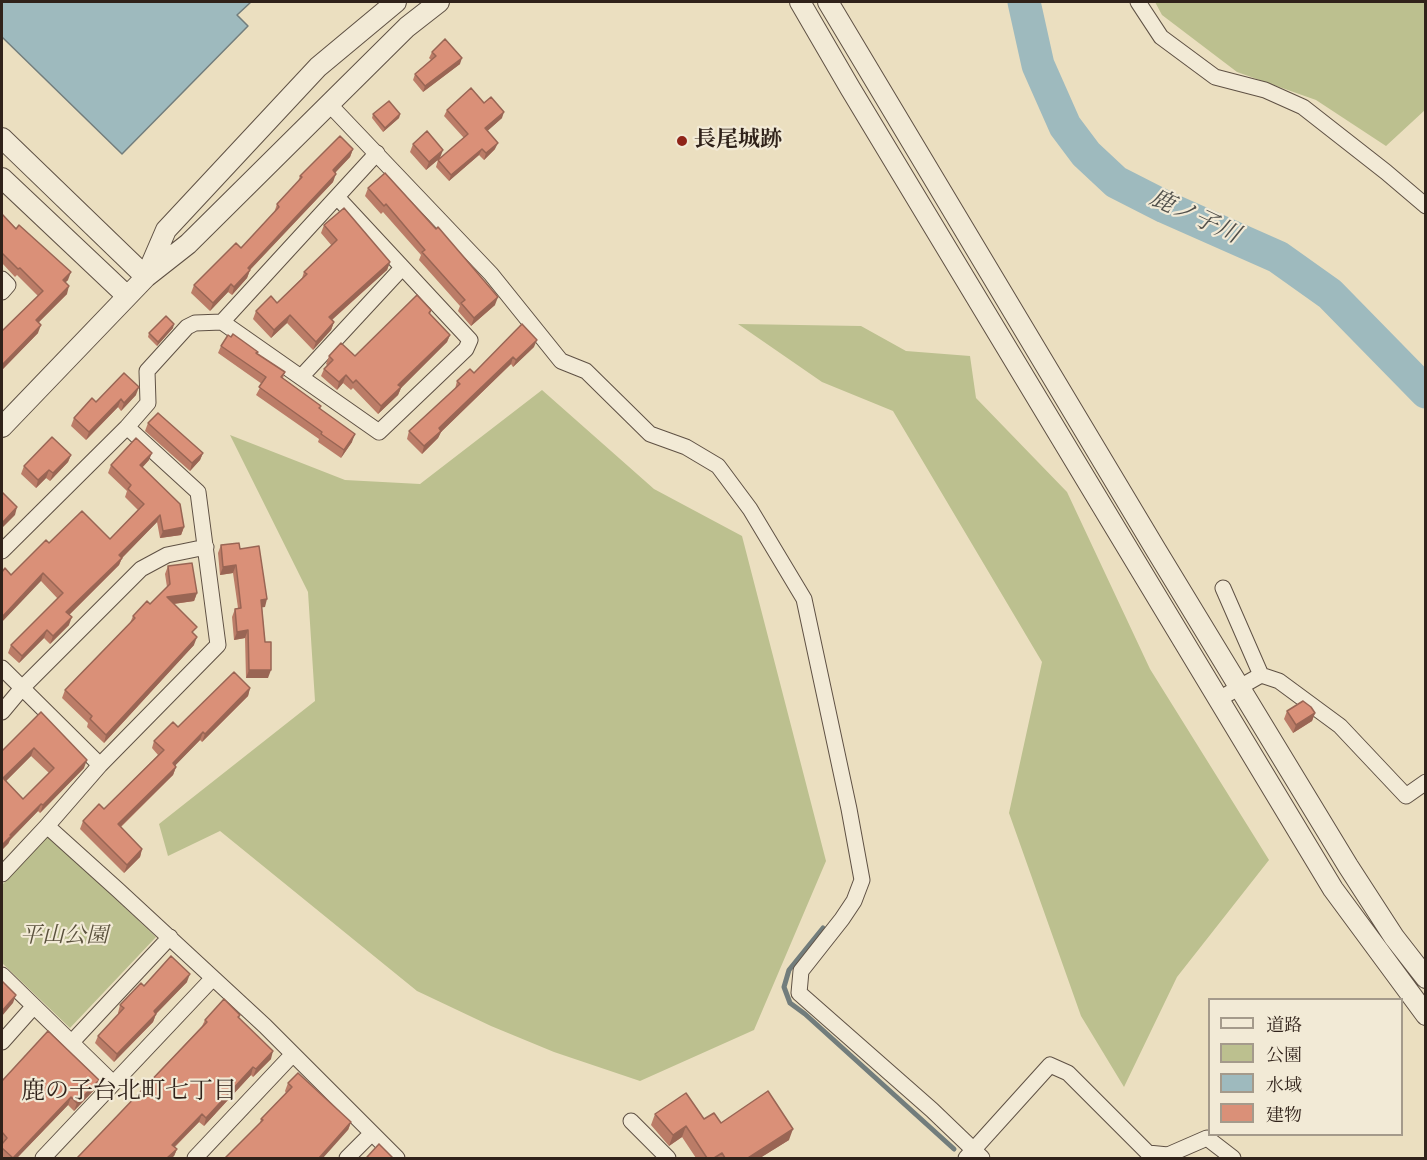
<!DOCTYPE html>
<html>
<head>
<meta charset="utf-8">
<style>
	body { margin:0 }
	#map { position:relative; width:1427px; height:1160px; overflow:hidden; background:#ebdfc0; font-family:"IM FELL Double Pica","Noto Serif JP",serif }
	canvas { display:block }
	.frame { position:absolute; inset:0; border:3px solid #30221a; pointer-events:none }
	.legend { position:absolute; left:1208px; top:998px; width:195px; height:138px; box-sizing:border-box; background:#f2ead6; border:2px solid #a49a8b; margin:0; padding:8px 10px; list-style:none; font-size:18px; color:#30221a }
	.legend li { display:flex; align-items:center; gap:12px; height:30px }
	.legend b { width:30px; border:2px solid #a49a8b }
</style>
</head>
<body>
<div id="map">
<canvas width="1427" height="1160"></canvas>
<div class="frame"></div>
<ul class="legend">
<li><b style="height:8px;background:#f2ead6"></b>道路</li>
<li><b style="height:16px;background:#bcc08f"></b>公園</li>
<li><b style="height:16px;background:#9ebabe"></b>水域</li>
<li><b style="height:16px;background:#da9078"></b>建物</li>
</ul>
</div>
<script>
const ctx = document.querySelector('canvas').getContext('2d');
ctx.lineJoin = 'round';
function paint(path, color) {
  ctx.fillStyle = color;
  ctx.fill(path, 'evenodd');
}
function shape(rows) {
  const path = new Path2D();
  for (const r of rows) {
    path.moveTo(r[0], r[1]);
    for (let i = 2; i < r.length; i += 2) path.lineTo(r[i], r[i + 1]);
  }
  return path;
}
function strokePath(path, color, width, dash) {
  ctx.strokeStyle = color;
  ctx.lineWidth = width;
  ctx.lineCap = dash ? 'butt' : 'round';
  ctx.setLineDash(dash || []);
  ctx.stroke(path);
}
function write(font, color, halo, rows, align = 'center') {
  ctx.font = font + ' "IM FELL Double Pica","Noto Serif JP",serif';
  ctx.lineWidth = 4.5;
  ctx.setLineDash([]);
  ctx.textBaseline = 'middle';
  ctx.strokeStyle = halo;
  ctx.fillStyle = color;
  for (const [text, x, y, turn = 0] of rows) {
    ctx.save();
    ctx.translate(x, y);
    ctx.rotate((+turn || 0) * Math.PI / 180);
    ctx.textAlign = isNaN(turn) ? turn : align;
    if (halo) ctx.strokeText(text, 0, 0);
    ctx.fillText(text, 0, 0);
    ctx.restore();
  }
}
paint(shape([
	[1155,2,1425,2,1425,110,1386,146,1316,100,1237,72,1162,15],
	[738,324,861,326,906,351,970,356,976,398,1067,492,1150,669,1269,860,1177,977,1124,1087,1081,1016,1009,813,1042,662,893,411,822,382],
	[542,390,654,489,742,536,826,861,754,1030,640,1081,554,1052,491,1026,417,991,220,831,168,856,159,824,315,701,308,592,230,435,345,480,420,484],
	[48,835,156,937,70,1028,2,963,2,885]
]), '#bcc08f');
const water = shape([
	[2,2,251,2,237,15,248,26,122,154,2,37,2,2]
]);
paint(water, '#9ebabe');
strokePath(water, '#727d7c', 1.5);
strokePath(shape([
	[823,928,789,970,784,987,790,1003,805,1014,954,1149]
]), '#727d7c', 5);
strokePath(shape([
	[1024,2,1038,65,1065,126,1086,154,1116,182,1165,207,1278,257,1330,294,1426,392]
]), '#9ebabe', 33);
const minor = shape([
	[1138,2,1161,37,1215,77,1265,90,1303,107,1386,172,1426,206],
	[329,104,491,274,561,361,586,371,650,434,686,447,718,466,750,509,804,599,849,809,862,880,854,901,842,919,801,971,799,993,932,1110,982,1158],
	[2,279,8,285,2,292],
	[222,322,379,432,466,349,470,340,337,197],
	[301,377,402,268],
	[127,427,148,403,147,371,187,327,195,323,222,322,377,153],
	[2,551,127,427,198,492,218,645,100,765,2,668],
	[1223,588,1261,675],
	[1219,699,1261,675,1279,681,1340,726,1406,796,1426,782],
	[2,712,22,688,141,569,167,555,206,547],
	[47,826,118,890,265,1026,397,1158],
	[2,874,47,826,100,765],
	[2,975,113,1083],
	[2,1042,34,1006],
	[71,1043,170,937],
	[631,1121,668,1158],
	[43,1158,213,978],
	[195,1158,293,1054],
	[347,1158,372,1133],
	[966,1158,1050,1065,1068,1073,1148,1153,1168,1155,1207,1138,1233,1158]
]);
const tertiary = shape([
	[800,2,850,88,1333,889,1426,1015],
	[828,2,1156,550,1348,866,1394,937,1426,978],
	[2,138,146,277],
	[2,178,127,296],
	[147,274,166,230,318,67,396,2],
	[2,427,146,277,188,244,407,27,439,2]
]);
strokePath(minor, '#5f5144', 17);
strokePath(tertiary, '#5f5144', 22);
strokePath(minor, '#f2ead6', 15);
strokePath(tertiary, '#f2ead6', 20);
paint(shape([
	[432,52,460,64,423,92,413,80,415,74,431,60,429,58],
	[484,103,502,118,487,131,495,149,484,160,479,155,449,181,436,167,438,160,464,138,444,116,447,110],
	[373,114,400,114,399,118,383,132,372,118],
	[413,144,440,158,426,170,410,152],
	[353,149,350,157,335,173,333,182,250,270,247,278,232,295,228,292,210,311,191,293,194,285,241,248,274,213,277,204,298,182,300,176],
	[368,188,495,305,471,326,458,311,460,306,419,260,421,255,383,212,381,214,365,196],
	[2,214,68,280,65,282,67,294,38,323,38,333,2,370,2,331,38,296,17,275,15,277,2,263],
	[324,225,390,262,387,270,332,320,334,322,331,330,313,350,287,323,271,338,253,319,256,311,277,303,302,278,304,272,332,246,321,233],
	[431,310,430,314,450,335,447,342,401,388,398,395,378,414,353,388,351,390,343,383,337,390,321,376,324,369,327,365,326,364,329,356,355,356],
	[173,328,157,346,148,337,149,333],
	[221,346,257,354,285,372,283,378,321,406,320,409,352,442,341,458,318,442,319,439,256,395,262,384,218,353],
	[534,347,513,367,511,364,441,432,438,438,422,454,407,439,409,431,455,389,457,381,474,373],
	[136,395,121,411,118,407,86,440,71,426,74,418,96,402],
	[148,423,203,453,200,460,190,471,145,431],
	[71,455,68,462,50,481,46,478,36,488,21,474,24,466],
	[149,460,142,468,184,527,181,535,160,538,157,522,122,558,119,565,69,615,69,625,50,644,44,638,19,663,8,653,11,645,58,599,41,581,11,575,49,543,110,539,138,510,125,497,127,491,108,473,111,465],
	[221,545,240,549,265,607,262,607,268,678,246,678,245,638,234,640,232,617,235,609,238,608,233,573,220,575,218,553],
	[168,566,197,593,194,601,174,604,194,634,194,645,104,743,87,727,88,723,62,698,65,690,130,623,133,616,150,604,167,587,165,574],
	[250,688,248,696,202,742,200,740,175,765,176,767,173,775,121,827,142,849,140,857,124,873,80,829,83,821,104,809,158,755,152,748,154,741],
	[1287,711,1315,713,1312,721,1293,733,1284,719],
	[41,712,84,768,40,813,38,811,10,840,8,844,2,751],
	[31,756,49,773,23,799,6,781],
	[187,982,156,1014,153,1022,114,1062,95,1043,98,1036,119,1014,118,1013,120,1005,144,986],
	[240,1015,239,1018,271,1059,253,1077,251,1075,204,1126,199,1122,175,1147,177,1149,174,1156,94,1141,202,1026,205,1020],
	[2,1081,96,1088,74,1111,68,1105,17,1158,2,1158],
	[288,1083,351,1122,348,1130,260,1123,261,1119,286,1093,285,1091],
	[655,1114,704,1119,789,1140,760,1158,696,1158,682,1137,669,1146,651,1125]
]), '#bb7c67');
paint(shape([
	[462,58,460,64,423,92,425,86],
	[504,112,502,118,483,135,485,128],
	[400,114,399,118,383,132,385,128],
	[498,143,495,149,484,160,486,153],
	[353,149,350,157,330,178,333,170],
	[482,149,479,155,449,181,451,175],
	[443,150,440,158,426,170,429,162],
	[336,174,333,182,245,275,248,268],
	[390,262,387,270,326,325,329,317],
	[250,270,247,278,232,295,234,287],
	[71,272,68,280,60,288,63,280],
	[231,284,228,292,210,311,213,303],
	[69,286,67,294,33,328,36,320],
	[498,297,495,305,471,326,474,318],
	[290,315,287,323,271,338,274,330],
	[334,322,331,330,313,350,316,342],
	[174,324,173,328,157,346,158,342],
	[41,325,38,333,2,370,2,365],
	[450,335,447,342,401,388,398,395,378,414,381,406,398,385],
	[537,340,534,347,513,367,516,360],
	[513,357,511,364,441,432,438,438,422,454,424,446,439,428],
	[346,375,343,383,337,390,339,382],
	[139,387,136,395,121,411,124,403],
	[121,399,118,407,86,440,89,432],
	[355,434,352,442,341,458,344,450],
	[152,453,149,460,137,473,140,465],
	[203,453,200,460,190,471,192,463],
	[71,455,68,462,50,481,53,473],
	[49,470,46,478,36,488,38,480],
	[17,507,15,515,2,528,2,523],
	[160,515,157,522,122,558,119,565,64,620,66,612,119,555],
	[184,527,181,535,160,538,163,531],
	[236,565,233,573,220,575,223,567],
	[43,573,41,581,2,622,2,617],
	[197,593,194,601,165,605,167,597],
	[267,599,265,607,258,608,261,600],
	[72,617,69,625,50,644,53,636],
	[47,630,44,638,19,663,22,656],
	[248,630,245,638,234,640,237,632],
	[197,637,194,645,104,743,106,735],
	[249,670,271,670,268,678,246,678],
	[250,688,248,696,202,742,205,734],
	[1315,713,1312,721,1293,733,1296,725],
	[203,732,200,740,170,771,173,763],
	[34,748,31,756,2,785,3,778],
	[87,760,84,768,40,813,43,805],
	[176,767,173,775,115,832,118,824],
	[41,804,38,811,10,840,8,844,2,850,2,845,10,835],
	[142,849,140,857,124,873,127,865],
	[190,974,187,982,151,1019,154,1011],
	[16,995,13,1003,2,1016,2,1011],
	[156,1014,153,1022,114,1062,117,1054],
	[273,1051,271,1059,253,1077,256,1069],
	[253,1067,251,1075,204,1126,206,1118],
	[99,1080,96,1088,74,1111,77,1103],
	[71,1097,68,1105,17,1158,12,1158],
	[202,1114,199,1122,169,1152,172,1145],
	[351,1122,348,1130,323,1158,319,1158],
	[686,1126,682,1137,669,1146,673,1135],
	[793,1129,789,1140,760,1158,748,1158],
	[177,1149,174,1156,172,1158,167,1158]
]), '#996554');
const building = shape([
	[445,39,462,58,425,86,415,74,436,56,432,52,445,39],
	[471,88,484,103,491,97,504,112,485,128,498,143,486,153,482,149,451,175,438,160,468,134,447,110,471,88],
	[389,101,400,114,385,128,373,114,389,101],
	[427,131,443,150,429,162,413,144,427,131],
	[340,136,353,149,333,170,336,174,248,268,250,270,234,287,231,284,213,303,194,285,236,243,241,248,279,207,277,204,302,177,300,176,340,136],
	[385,173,436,229,438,227,498,297,474,318,461,303,465,300,422,252,425,250,386,204,384,206,368,188,385,173],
	[344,208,390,262,329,317,334,322,316,342,290,315,274,330,256,311,271,296,277,303,307,274,304,272,337,240,324,225,344,208],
	[2,214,16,229,19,225,71,272,63,280,69,286,36,320,41,325,2,365,2,331,43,291,20,268,18,269,2,253,2,214],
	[417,295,431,310,429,313,450,335,398,385,401,387,381,406,356,380,353,383,346,375,339,382,324,369,333,360,329,356,341,343,355,356,417,295],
	[166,316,174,324,158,342,149,333,166,316],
	[522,324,537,340,516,360,513,357,439,428,441,431,424,446,409,431,460,384,457,381,470,369,474,373,522,324],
	[233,334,258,352,256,353,285,372,281,377,321,406,319,408,355,434,344,450,321,434,322,432,259,387,266,377,221,346,228,335,231,337,233,334],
	[124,373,139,387,124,403,121,399,89,432,74,418,92,398,96,402,124,373],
	[158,413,203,453,192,463,148,423,158,413],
	[52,437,71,455,53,473,49,470,38,480,24,466,52,437],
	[136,438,152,453,140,465,180,504,184,527,163,531,160,515,119,555,122,558,66,612,72,617,53,636,47,630,22,656,11,645,63,593,43,573,2,617,2,572,5,568,11,575,46,540,49,543,82,511,110,539,144,504,128,489,131,485,111,465,136,438],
	[2,492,17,507,2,523,2,492],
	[239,543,240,549,259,546,267,599,261,600,265,642,271,642,271,670,249,670,248,630,237,632,235,609,241,608,236,565,223,567,221,545,239,543],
	[192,563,197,593,167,597,197,627,192,632,197,637,106,735,90,719,92,716,65,690,135,618,133,616,147,601,150,604,170,584,168,566,192,563],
	[234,672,250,688,205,734,203,732,173,763,176,767,118,824,142,849,127,865,83,821,99,804,104,809,164,750,154,741,173,722,178,727,234,672],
	[1303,701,1311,707,1315,713,1296,725,1287,711,1303,701],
	[41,712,87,760,43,805,41,804,10,835,11,836,2,845,2,751,41,712],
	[34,748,54,768,23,799,3,778,34,748],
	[171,956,190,974,154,1011,156,1014,117,1054,98,1036,124,1008,120,1005,141,983,144,986,171,956],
	[2,981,16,995,2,1011,2,981],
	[224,999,240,1015,238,1017,273,1051,256,1069,253,1067,206,1118,202,1114,172,1145,177,1149,167,1158,77,1158,207,1022,205,1020,224,999],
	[48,1031,99,1080,77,1103,71,1097,13,1158,2,1148,2,1144,7,1138,2,1132,2,1081,48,1031],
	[298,1073,351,1122,319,1158,225,1158,263,1120,261,1119,292,1087,288,1083,298,1073],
	[768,1091,793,1129,748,1158,725,1158,722,1153,714,1158,707,1158,686,1126,673,1135,655,1114,686,1093,704,1119,714,1113,721,1123,768,1091],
	[379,1144,393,1158,369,1158,367,1157,379,1144]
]);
paint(building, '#da9078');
strokePath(building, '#996554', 1.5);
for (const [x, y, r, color] of [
	[682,141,6,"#8f2418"]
]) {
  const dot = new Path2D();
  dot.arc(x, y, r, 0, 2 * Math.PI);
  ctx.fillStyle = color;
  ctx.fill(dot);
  strokePath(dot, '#f2ead6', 2);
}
write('bold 22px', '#30221a', '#f2ead6', [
	["長尾城跡",694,141]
], 'left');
write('italic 22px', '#5a513d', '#f2ead6', [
	["平山公園",64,937]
]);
write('italic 24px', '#51504b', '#f2ead6', [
	["鹿ノ子川",1194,218,25]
]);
write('24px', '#30221a', '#f2ead6', [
	["鹿の子台北町七丁目",129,1093]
]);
</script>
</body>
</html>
